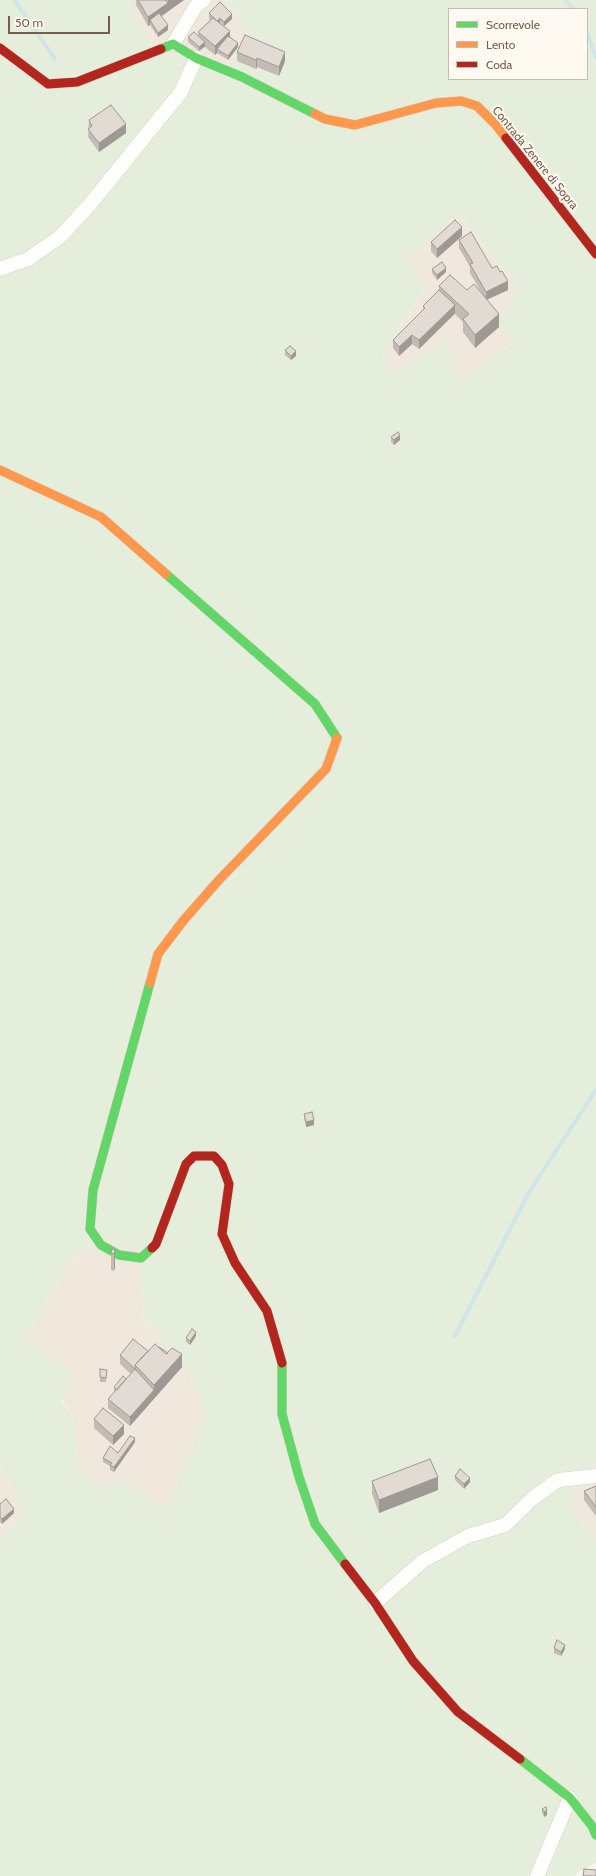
<!DOCTYPE html>
<html>
<head>
<meta charset="utf-8">
<style>
	body { margin:0 }
	#map { position:relative; width:596px; height:1876px; overflow:hidden; background:#f8f5ee; font-family:Cabin,sans-serif }
	canvas { display:block }
	.legend { position:absolute; left:448px; top:8px; width:140px; height:72px; box-sizing:border-box; background:#fef9f1; border:1px solid #c8bbb0; margin:0; padding:5px 7px; list-style:none; font-size:12px; color:#765e4e }
	.legend li { display:flex; align-items:center; gap:8px; height:20px }
	.legend b { width:20px; border:1px solid #c8bbb0 }
	.scale { position:absolute; left:8px; top:16px; width:102px; height:18px; box-sizing:border-box; border:2px solid #765e4e; border-top:0; padding-left:5px; font-size:12px; line-height:14px; white-space:nowrap; color:#765e4e; -webkit-text-stroke:3px #fef9f1; paint-order:stroke }
</style>
</head>
<body>
<div id="map">
<canvas width="596" height="1876"></canvas>
<ul class="legend">
<li><b style="height:5px;background:#63d668"></b>Scorrevole</li>
<li><b style="height:5px;background:#ff974d"></b>Lento</li>
<li><b style="height:5px;background:#b3261e"></b>Coda</li>
</ul>
<div class="scale">50 m</div>
</div>
<script>
const ctx = document.querySelector('canvas').getContext('2d');
ctx.lineJoin = 'round';
function paint(path, color) {
  ctx.fillStyle = color;
  ctx.fill(path, 'evenodd');
}
function shape(rows) {
  const path = new Path2D();
  for (const r of rows) {
    path.moveTo(r[0], r[1]);
    for (let i = 2; i < r.length; i += 2) path.lineTo(r[i], r[i + 1]);
  }
  return path;
}
function strokePath(path, color, width, dash) {
  ctx.strokeStyle = color;
  ctx.lineWidth = width;
  ctx.lineCap = dash ? 'butt' : 'round';
  ctx.setLineDash(dash || []);
  ctx.stroke(path);
}
function write(font, color, halo, rows, align = 'center') {
  ctx.font = font + ' Cabin,sans-serif';
  ctx.lineWidth = 4;
  ctx.setLineDash([]);
  ctx.textBaseline = 'middle';
  ctx.strokeStyle = halo;
  ctx.fillStyle = color;
  for (const [text, x, y, turn = 0] of rows) {
    ctx.save();
    ctx.translate(x, y);
    ctx.rotate((+turn || 0) * Math.PI / 180);
    ctx.textAlign = isNaN(turn) ? turn : align;
    if (halo) ctx.strokeText(text, 0, 0);
    ctx.fillText(text, 0, 0);
    ctx.restore();
  }
}
paint(shape([
	[126,0,225,0,247,29,244,40,230,65,154,51],
	[459,214,519,290,497,321,514,341,460,382,394,375,383,354,426,287,403,260],
	[104,1235,139,1248,143,1316,188,1370,205,1416,167,1506,163,1509,124,1481,103,1488,76,1467,77,1438,72,1415,24,1339,68,1264],
	[596,1462,596,1539,569,1505],
	[0,1466,24,1513,0,1539]
]), '#f0e8dc');
paint(shape([
	[0,0,126,0,154,51,230,65,244,40,247,29,225,0,596,0,596,1462,569,1505,596,1539,596,1862,573,1876,0,1876,0,1539,24,1513,0,1466],
	[449,9,587,9,587,79,449,79],
	[459,214,519,290,497,321,514,342,460,381,447,341,394,374,383,354,426,286,403,260],
	[104,1235,112,1246,139,1248,143,1316,188,1370,205,1417,167,1506,163,1509,124,1481,103,1488,76,1467,77,1438,72,1415,61,1401,72,1373,24,1339,68,1264]
]), '#e5eeda');
strokePath(shape([
	[14,0,55,59],
	[565,0,573,9],
	[587,33,596,57],
	[455,1336,529,1192,596,1090]
]), '#d0e5e8', 4);
const street = shape([
	[173,44,196,6,204,0],
	[0,269,28,259,61,236,91,203,181,92,196,58],
	[375,1603,423,1561,468,1536,505,1525,533,1498,558,1480,596,1476],
	[537,1876,570,1798]
]);
const fast = shape([
	[161,49,173,44,196,58,242,77,315,114],
	[166,574,315,704,337,738],
	[150,983,93,1190,90,1229,101,1245,119,1255,141,1258,152,1248],
	[282,1363,282,1414,299,1477,315,1524,345,1564],
	[520,1759,570,1798,592,1826,596,1835]
]);
const slow = shape([
	[315,114,325,119,355,125,436,103,461,101,477,106,495,124,506,138],
	[0,470,101,517,166,574],
	[150,983,158,954,183,921,218,881,326,769,337,738]
]);
const jam = shape([
	[0,48,48,84,77,82,161,49],
	[506,138,596,254],
	[152,1248,156,1244,186,1164,194,1156,214,1156,222,1165,229,1184,222,1234,235,1263,267,1311,282,1363],
	[345,1564,375,1603,413,1661,458,1712,520,1759]
]);
strokePath(street, '#d7d2cc', 15);
strokePath(fast, '#d8d2cc', 10);
strokePath(slow, '#d8d2cc', 10);
strokePath(jam, '#d8d2cc', 10);
strokePath(street, '#fefefc', 14);
strokePath(fast, '#63d668', 9);
strokePath(slow, '#ff974d', 9);
strokePath(jam, '#b3261e', 9);
paint(shape([
	[136,0,184,0,161,16,168,30,158,37,150,25,148,26,136,5],
	[209,13,232,19,224,26,220,22,220,23,238,47,228,60,217,53,215,55,205,47,199,51,188,42,188,37,198,35,198,32,210,20,209,18],
	[237,52,285,61,279,76,257,67,256,69,237,61],
	[89,120,126,133,99,152,88,137],
	[462,236,437,258,431,251,431,242],
	[459,240,492,268,508,290,487,300,499,327,475,348,463,332,463,322,455,314,419,349,412,344,399,356,393,348,393,340,423,310,423,306,439,290,439,286,467,290,484,297,470,273,470,267,459,248],
	[432,269,446,272,437,280,432,273],
	[285,350,296,356,291,360,285,355],
	[391,437,400,440,394,445,391,442],
	[304,1114,314,1125,306,1127,304,1118],
	[115,1250,115,1267,114,1271,111,1270,111,1253],
	[196,1336,190,1345,186,1342,186,1338],
	[148,1351,182,1367,130,1426,108,1408,108,1399,115,1392,114,1391,114,1387,126,1379,131,1374,120,1364,120,1355],
	[107,1370,106,1382,100,1382,100,1377],
	[94,1419,124,1434,113,1445,94,1428],
	[135,1442,114,1472,110,1470,110,1466,103,1462,103,1458,118,1453],
	[455,1476,470,1482,464,1489,455,1480],
	[372,1481,438,1490,379,1513,372,1494],
	[596,1486,596,1516,584,1500,584,1491],
	[0,1504,14,1513,2,1524,0,1522],
	[554,1648,565,1649,561,1656,554,1653],
	[542,1809,547,1815,544,1817,542,1813]
]), '#c2bcb5');
paint(shape([
	[168,0,184,0,152,23,150,20,150,25,148,26,148,17,168,3],
	[232,14,232,19,224,26,224,22],
	[220,18,220,22,216,25,216,21],
	[168,25,168,30,158,37,158,33],
	[230,31,230,40,217,49,217,53,215,55,215,46],
	[205,42,205,46,199,51,199,47],
	[238,43,238,47,228,60,228,56],
	[285,52,285,61,279,76,279,67],
	[257,58,257,67,256,69,256,60],
	[126,124,126,133,99,152,99,143],
	[462,227,462,236,437,258,437,249],
	[446,268,446,272,437,280,437,275],
	[508,281,508,290,486,300,486,292],
	[455,305,455,313,419,349,419,340],
	[499,314,499,327,475,348,475,335],
	[412,335,412,344,399,356,399,347],
	[296,351,296,356,291,360,291,356],
	[400,435,400,440,394,445,394,440],
	[314,1120,314,1125,306,1127,306,1122],
	[115,1250,115,1267,114,1271,114,1254],
	[196,1332,196,1336,190,1345,190,1341],
	[182,1354,182,1367,130,1426,130,1417,154,1390,154,1385],
	[124,1425,124,1434,113,1445,113,1436],
	[135,1438,135,1442,114,1472,114,1467],
	[438,1477,438,1490,379,1513,379,1500],
	[470,1478,470,1482,464,1489,464,1484],
	[14,1509,14,1513,2,1524,2,1519],
	[565,1645,565,1649,561,1656,561,1652],
	[547,1810,547,1815,544,1817,544,1812]
]), '#9e9994');
const building = shape([
	[138,0,165,0,168,3,148,17,138,0],
	[220,2,232,14,224,22,220,18,217,21,209,13,220,2],
	[159,13,168,25,158,33,150,20,159,13],
	[213,18,230,31,215,46,198,32,213,18],
	[194,32,205,42,199,47,188,37,194,32],
	[245,35,285,52,279,67,257,58,256,60,237,52,245,35],
	[228,36,238,43,228,56,217,49,228,36],
	[111,105,126,124,99,143,88,129,92,126,89,120,111,105],
	[455,220,462,227,437,249,431,242,455,220],
	[471,232,492,268,497,266,500,272,502,271,508,281,486,292,470,264,473,263,459,240,471,232],
	[442,262,446,268,437,275,432,269,442,262],
	[450,275,467,290,474,284,499,314,475,335,463,319,469,314,439,286,450,275],
	[439,290,455,305,419,340,412,335,399,347,393,340,425,308,423,306,439,290],
	[290,346,296,351,291,356,285,350,290,346],
	[398,432,400,435,394,440,391,437,398,432],
	[312,1112,314,1120,306,1122,304,1114,312,1112],
	[112,1249,115,1250,114,1254,111,1253,112,1249],
	[192,1329,196,1332,190,1341,186,1338,192,1329],
	[133,1339,148,1351,135,1365,135,1369,120,1355,133,1339],
	[155,1344,166,1354,172,1348,182,1354,154,1385,135,1365,155,1344],
	[159,1347,168,1353,166,1354,159,1347],
	[100,1369,107,1370,106,1378,100,1377,100,1369],
	[135,1369,154,1390,130,1417,108,1399,135,1369],
	[123,1376,126,1379,117,1390,114,1387,123,1376],
	[103,1408,124,1425,113,1436,94,1419,103,1408],
	[130,1436,135,1438,114,1467,110,1466,112,1463,103,1458,110,1446,118,1453,130,1436],
	[430,1459,438,1477,379,1500,372,1481,430,1459],
	[460,1469,470,1478,464,1484,455,1476,460,1469],
	[596,1486,596,1507,584,1491,596,1486],
	[6,1499,14,1509,2,1519,0,1517,0,1504,6,1499],
	[557,1640,565,1645,561,1652,554,1648,557,1640],
	[546,1807,547,1810,544,1812,542,1809,546,1807],
	[584,1869,596,1870,596,1876,583,1876,584,1869]
]);
paint(building, '#e2dbd3');
strokePath(building, '#9e9994', 1);
write('12px', '#765e4e', '#fef9f1', [
	["Contrada Zenere di Sopra",535,158,51]
]);
</script>
</body>
</html>
